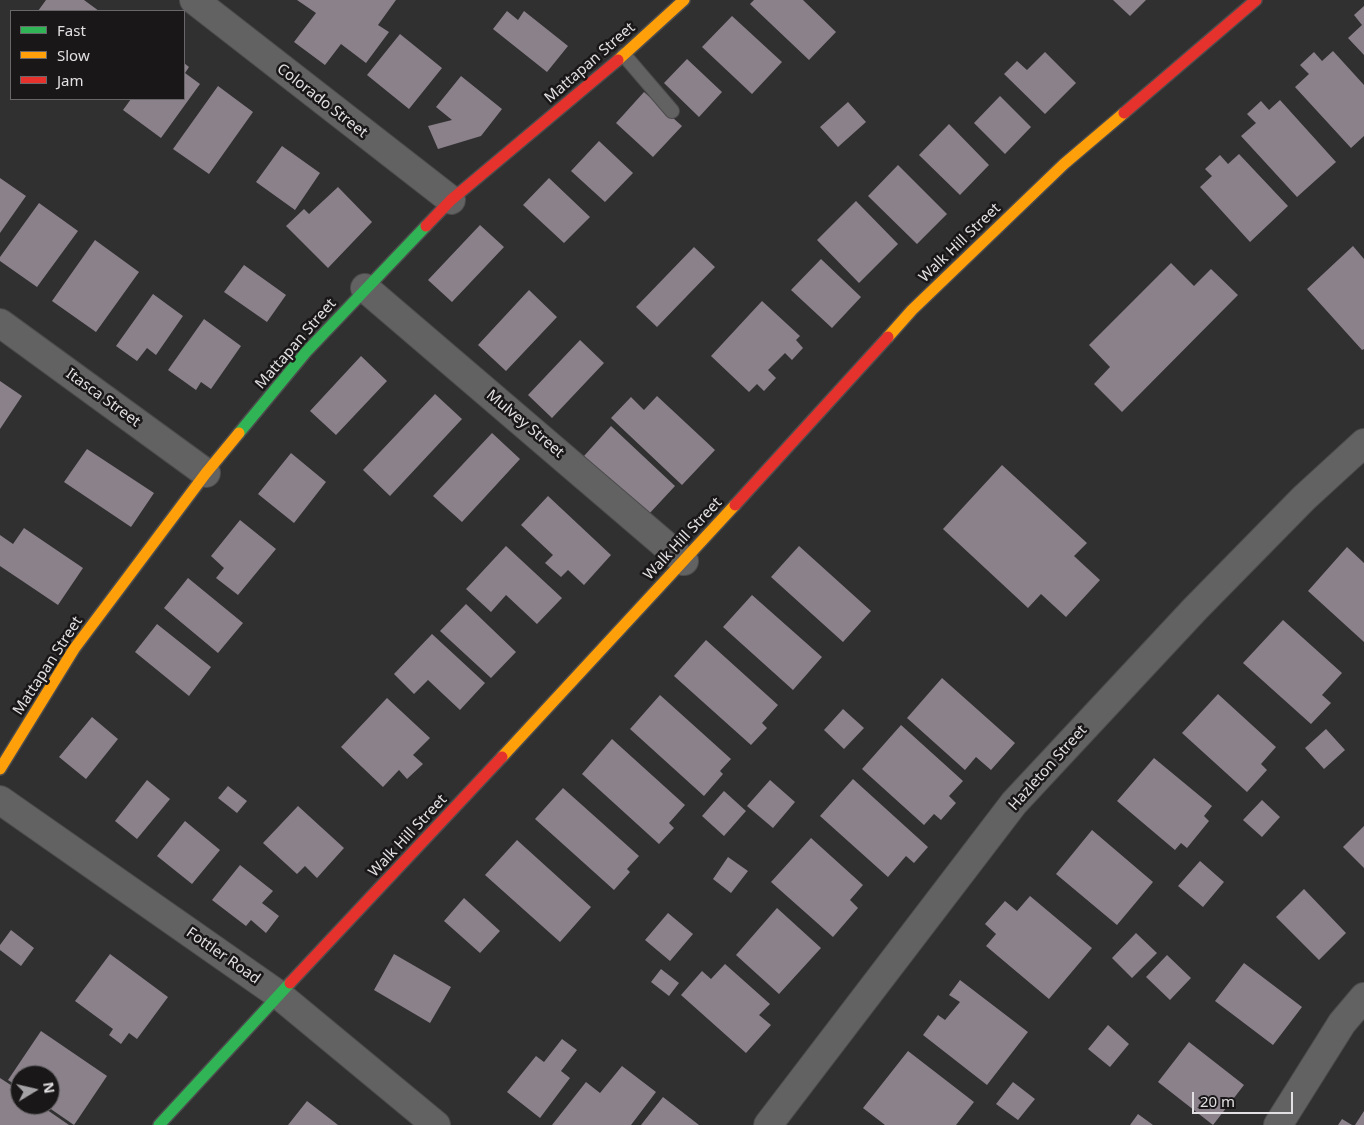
<!DOCTYPE html>
<html>
<head>
<meta charset="utf-8">
<style>
	body { margin:0 }
	#map { position:relative; width:1364px; height:1125px; overflow:hidden; background:#313031; font-family:"Noto Sans",sans-serif }
	canvas { display:block }
	.legend { position:absolute; left:10px; top:10px; width:175px; height:90px; box-sizing:border-box; background:#191718; border:1px solid #696769; margin:0; padding:6px 9px; list-style:none; font-size:15px; color:#e2e0e2 }
	.legend li { display:flex; align-items:center; gap:10px; height:25px }
	.legend b { width:25px; border:1px solid #696769 }
	.north { position:absolute; left:10px; top:1065px; width:50px; height:50px; box-sizing:border-box; background:#191718; border:1px solid #696769; border-radius:50%; rotate:81deg; font-size:14px; font-weight:700; line-height:20px; text-align:center; color:#e2e0e2 }
	.north::after { content:''; display:block; margin:auto; width:18px; height:22px; background:#a4a2a4; clip-path:polygon(50% 0,100% 100%,50% 72%,0 100%) }
	.scale { position:absolute; left:1192px; top:1092px; width:101px; height:22px; box-sizing:border-box; border:2px solid #e2e0e2; border-top:0; padding-left:6px; font-size:15px; line-height:18px; white-space:nowrap; color:#e2e0e2; -webkit-text-stroke:4px #191718; paint-order:stroke }
</style>
</head>
<body>
<div id="map">
<canvas width="1364" height="1125"></canvas>
<ul class="legend">
<li><b style="height:6px;background:#30b455"></b>Fast</li>
<li><b style="height:6px;background:#ff9f0a"></b>Slow</li>
<li><b style="height:6px;background:#e5322d"></b>Jam</li>
</ul>
<div class="north">N</div>
<div class="scale">20 m</div>
</div>
<script>
const ctx = document.querySelector('canvas').getContext('2d');
ctx.lineJoin = 'round';
function paint(path, color) {
  ctx.fillStyle = color;
  ctx.fill(path, 'evenodd');
}
function shape(rows) {
  const path = new Path2D();
  for (const r of rows) {
    path.moveTo(r[0], r[1]);
    for (let i = 2; i < r.length; i += 2) path.lineTo(r[i], r[i + 1]);
  }
  return path;
}
function strokePath(path, color, width, dash) {
  ctx.strokeStyle = color;
  ctx.lineWidth = width;
  ctx.lineCap = dash ? 'butt' : 'round';
  ctx.setLineDash(dash || []);
  ctx.stroke(path);
}
function write(font, color, halo, rows, align = 'center') {
  ctx.font = font + ' "Noto Sans",sans-serif';
  ctx.lineWidth = 5;
  ctx.setLineDash([]);
  ctx.textBaseline = 'middle';
  ctx.strokeStyle = halo;
  ctx.fillStyle = color;
  for (const [text, x, y, turn = 0] of rows) {
    ctx.save();
    ctx.translate(x, y);
    ctx.rotate((+turn || 0) * Math.PI / 180);
    ctx.textAlign = isNaN(turn) ? turn : align;
    if (halo) ctx.strokeText(text, 0, 0);
    ctx.fillText(text, 0, 0);
    ctx.restore();
  }
}
paint(shape([
	[46,0,84,0,99,11,38,11],
	[297,0,396,0,378,25,389,32,366,63,341,44,325,65,294,42,316,13],
	[754,0,803,0,836,32,809,60,750,4],
	[1113,0,1146,0,1130,16],
	[1364,6,1364,55,1348,38,1362,25,1354,15],
	[507,11,518,20,524,11,568,46,547,72,493,29],
	[732,16,782,62,752,94,702,47],
	[400,34,442,68,409,109,367,75],
	[1333,51,1364,85,1364,136,1351,148,1295,87,1309,74,1300,65,1314,52,1322,61],
	[1045,52,1076,83,1045,114,1004,74,1017,61,1027,70],
	[687,59,722,92,699,117,664,83],
	[184,63,189,67,185,73,200,84,161,138,123,110,131,99,184,99],
	[461,76,502,109,481,136,438,149,428,126,452,120,436,107],
	[218,86,253,112,209,174,173,149],
	[644,92,682,126,653,157,616,123],
	[1000,96,1031,127,1005,154,974,123],
	[1280,100,1336,162,1297,197,1241,136,1256,123,1247,114,1261,101,1269,110],
	[848,102,866,122,838,147,820,127],
	[949,124,989,165,960,195,919,155],
	[599,141,633,173,605,202,571,171],
	[282,146,320,173,295,210,256,182],
	[1239,154,1288,206,1250,242,1200,187,1212,176,1205,169,1220,155,1228,164],
	[898,165,947,214,917,244,868,196],
	[0,178,26,196,0,233],
	[549,178,590,217,564,243,523,205],
	[338,187,372,222,328,268,286,226,304,209,309,214],
	[856,201,898,244,859,283,817,240],
	[39,203,78,231,37,287,0,261,0,257],
	[480,225,504,247,452,302,428,280],
	[95,240,139,272,96,332,52,301],
	[1353,246,1364,259,1364,349,1362,350,1307,289],
	[694,247,715,267,657,327,636,307],
	[821,259,861,297,832,328,791,290],
	[1171,263,1194,286,1211,269,1238,295,1122,412,1094,384,1110,367,1089,345],
	[244,265,286,295,267,322,224,292],
	[529,290,557,317,506,371,478,345],
	[153,294,183,316,156,355,147,348,137,361,116,346],
	[762,301,800,336,796,340,803,348,792,360,785,353,768,370,776,378,764,391,757,384,749,392,711,356],
	[204,319,241,346,211,389,201,382,196,390,168,370],
	[580,340,604,363,552,418,528,395],
	[361,356,387,381,336,435,310,411],
	[0,381,22,396,0,429],
	[435,394,462,419,390,496,363,470],
	[657,396,715,450,682,485,611,418,631,397,644,410],
	[611,426,675,486,648,515,584,456],
	[492,433,520,459,462,522,433,496],
	[87,449,154,493,131,527,64,482],
	[291,453,326,482,294,523,258,494],
	[1002,465,1087,543,1074,556,1100,580,1066,617,1041,594,1028,608,943,529],
	[548,496,611,555,584,585,568,570,561,577,545,563,553,555,521,525],
	[240,520,276,549,238,595,216,578,224,568,211,556],
	[24,528,83,568,58,605,0,566,0,535,13,544],
	[506,546,562,598,537,624,506,595,491,612,466,589],
	[799,546,871,611,843,642,771,577],
	[1347,547,1364,563,1364,642,1308,591],
	[188,578,243,623,218,653,164,608],
	[752,595,822,657,793,690,723,627],
	[466,604,516,652,491,678,440,631],
	[1283,620,1342,673,1322,695,1331,703,1311,724,1243,663],
	[157,624,211,667,189,696,135,652],
	[432,634,485,683,460,710,428,680,414,694,394,674],
	[706,640,778,705,762,723,767,728,751,745,674,676],
	[942,678,1015,743,991,770,976,757,965,770,907,718],
	[1218,694,1276,747,1261,764,1267,770,1247,792,1182,733],
	[660,695,731,759,720,771,723,774,704,796,630,729],
	[387,698,430,738,413,755,423,764,407,779,399,770,383,787,341,747],
	[843,709,864,728,844,749,824,730],
	[92,717,118,739,86,779,59,757],
	[901,725,963,781,949,796,956,803,941,820,934,814,924,825,862,769],
	[1326,729,1345,750,1324,769,1305,748],
	[612,739,685,805,669,823,674,828,659,844,582,774],
	[1154,758,1212,806,1204,816,1209,821,1187,848,1181,843,1175,850,1117,801],
	[853,779,928,847,914,863,906,856,888,877,820,816],
	[147,780,170,799,137,839,115,821],
	[770,780,795,802,773,828,747,806],
	[228,786,247,801,237,813,218,798],
	[563,788,639,856,627,869,630,872,614,890,535,819],
	[724,791,746,811,724,836,702,816],
	[1262,800,1280,817,1262,837,1243,820],
	[298,806,344,848,317,878,305,866,297,874,263,843],
	[185,821,220,850,192,884,157,856],
	[1364,826,1364,868,1343,847],
	[1092,830,1153,882,1117,925,1056,874],
	[811,838,863,885,850,900,858,908,833,937,771,882],
	[517,840,591,907,560,942,485,875],
	[728,857,748,871,731,893,713,879],
	[1200,861,1224,882,1203,907,1178,886],
	[240,865,273,891,262,903,279,916,266,933,251,920,246,926,212,900],
	[1304,889,1346,933,1319,960,1276,917],
	[1030,896,1092,948,1049,999,986,946,996,934,985,924,1005,901,1017,911],
	[464,898,500,931,480,953,444,921],
	[777,908,821,948,779,994,736,955],
	[668,913,693,934,670,961,645,940],
	[11,930,34,948,21,966,0,950,0,945],
	[1136,933,1157,953,1132,978,1112,958],
	[110,954,168,997,137,1039,129,1033,121,1044,109,1035,113,1029,75,1001],
	[394,954,451,987,430,1023,374,990],
	[1167,955,1191,978,1170,1000,1146,977],
	[1244,963,1302,1007,1273,1045,1215,1001],
	[725,964,770,1004,759,1015,771,1025,746,1053,681,995,702,971,711,979],
	[661,969,679,983,669,996,651,982],
	[960,980,1028,1032,987,1085,923,1035,938,1015,945,1020,960,1002,949,995],
	[1108,1025,1129,1044,1110,1067,1088,1049],
	[41,1031,107,1076,74,1125,45,1105,50,1105,50,1075,20,1075,20,1088,8,1080],
	[562,1039,577,1050,561,1071,570,1078,540,1118,507,1092,536,1056,544,1062],
	[1189,1042,1244,1085,1213,1125,1158,1082],
	[908,1051,974,1102,956,1125,885,1125,863,1108],
	[622,1066,656,1092,631,1125,552,1125,586,1082,600,1093],
	[0,1078,20,1091,20,1105,40,1105,69,1125,0,1125],
	[1013,1082,1035,1099,1018,1120,996,1104],
	[663,1097,699,1125,641,1125],
	[307,1101,338,1125,288,1125],
	[1364,1111,1364,1125,1355,1125],
	[1138,1114,1153,1125,1130,1125],
	[1342,1119,1352,1125,1338,1125]
]), '#8b818a');
const lane = shape([
	[624,55,672,111]
]);
const street = shape([
	[194,0,451,200],
	[365,288,684,561],
	[0,323,206,473],
	[0,800,279,995,436,1125],
	[768,1125,1014,803,1195,609,1304,498,1364,443],
	[1278,1125,1342,1023,1364,997]
]);
const fast = shape([
	[239,433,306,352,426,226],
	[159,1125,290,983]
]);
const slow = shape([
	[618,60,684,0],
	[888,337,912,310,1064,164,1124,113],
	[502,757,735,505],
	[0,769,74,649,206,473,239,433]
]);
const jam = shape([
	[1124,113,1256,0],
	[426,226,451,200,618,60],
	[735,505,888,337],
	[290,983,502,757]
]);
strokePath(lane, '#4d4c4d', 16);
strokePath(street, '#4d4c4d', 30);
strokePath(fast, '#4d4c4d', 14);
strokePath(slow, '#4d4c4d', 14);
strokePath(jam, '#4d4c4d', 14);
strokePath(lane, '#636263', 14);
strokePath(street, '#636263', 28);
strokePath(fast, '#30b455', 11);
strokePath(slow, '#ff9f0a', 11);
strokePath(jam, '#e5322d', 11);
write('15px', '#e2e0e2', '#191718', [
	["Mattapan Street",590,63,-41],
	["Colorado Street",322,101,38],
	["Walk Hill Street",960,243,-44],
	["Mattapan Street",296,344,-49],
	["Itasca Street",103,398,36],
	["Mulvey Street",525,424,40],
	["Walk Hill Street",683,539,-47],
	["Mattapan Street",48,666,-57],
	["Hazleton Street",1048,768,-48],
	["Walk Hill Street",408,836,-47],
	["Fottler Road",223,956,35]
]);
</script>
</body>
</html>
